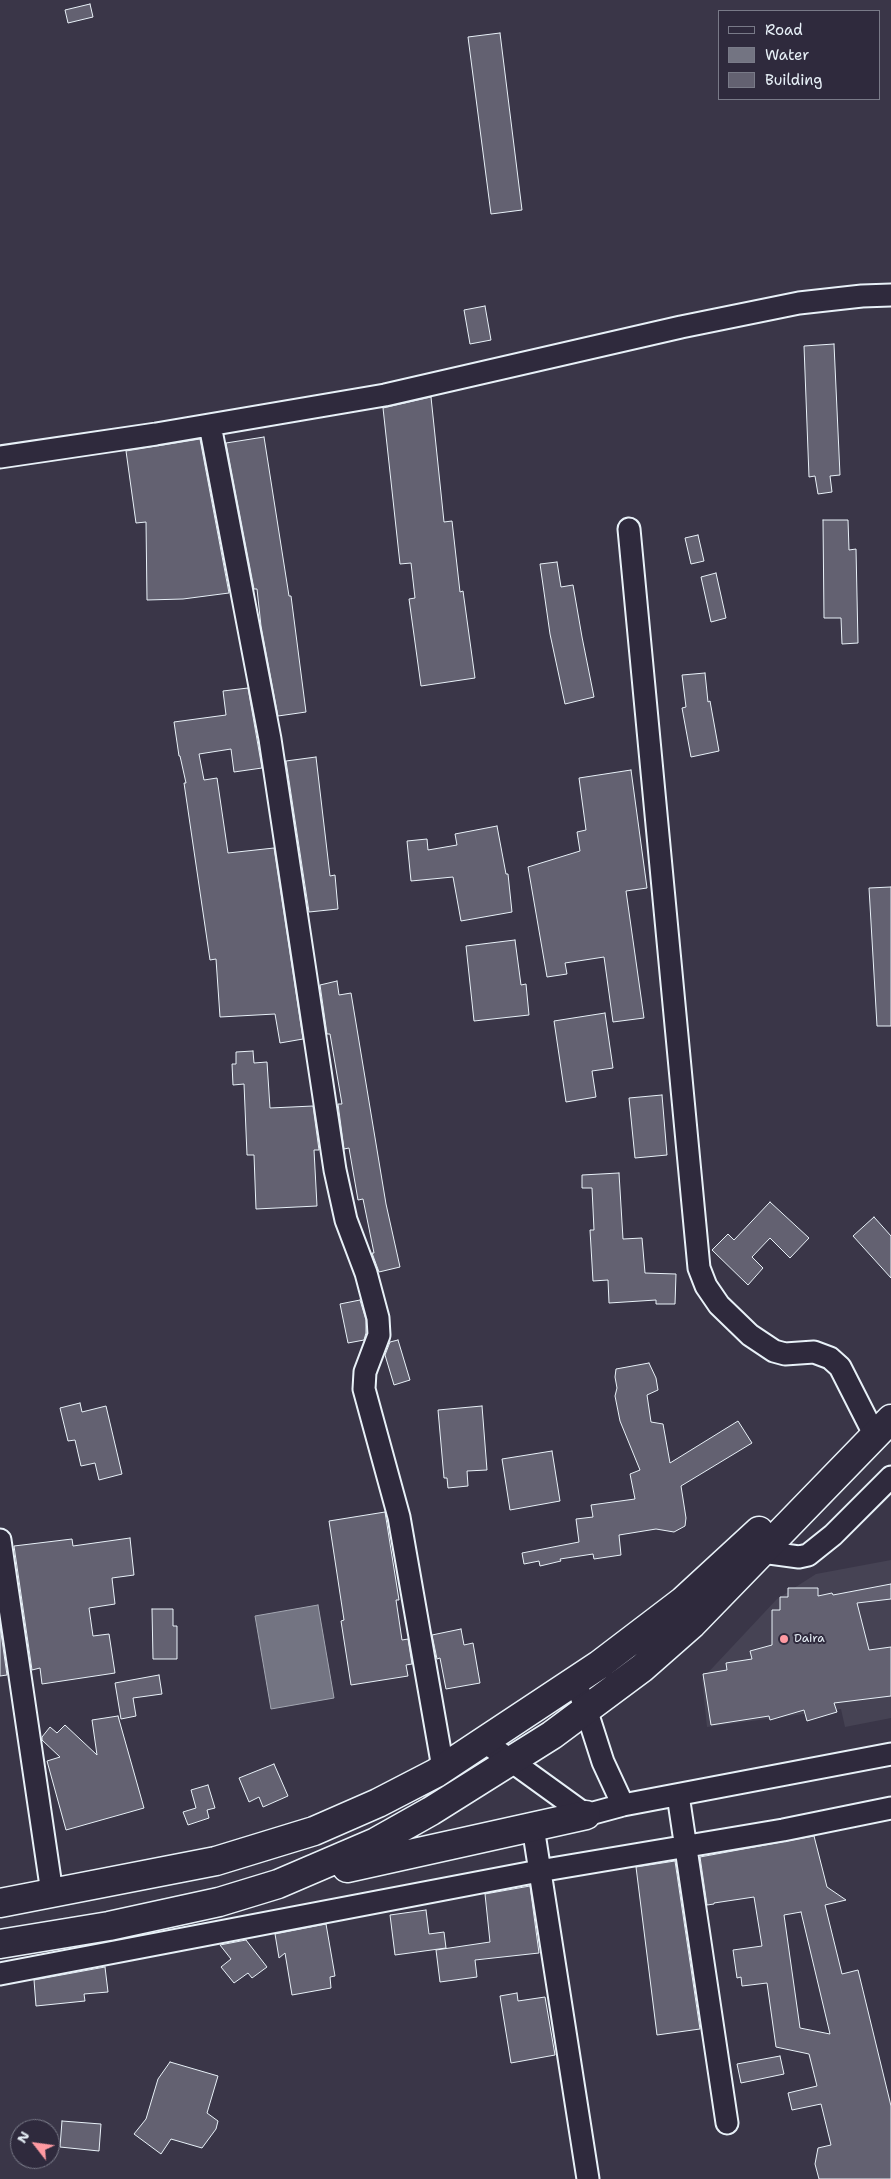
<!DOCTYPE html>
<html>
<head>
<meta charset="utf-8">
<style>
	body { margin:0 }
	#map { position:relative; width:891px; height:2179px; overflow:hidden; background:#3a3648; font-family:"Shantell Sans",sans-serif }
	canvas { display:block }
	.legend { position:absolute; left:718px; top:10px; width:162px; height:90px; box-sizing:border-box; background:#2f2a3d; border:1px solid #797a88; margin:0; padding:6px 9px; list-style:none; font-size:15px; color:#e8f1f8 }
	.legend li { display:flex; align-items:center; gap:10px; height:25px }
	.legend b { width:25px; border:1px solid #797a88 }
	.north { position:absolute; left:10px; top:2119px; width:50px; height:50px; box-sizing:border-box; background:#2f2a3d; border:1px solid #797a88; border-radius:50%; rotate:300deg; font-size:14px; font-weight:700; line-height:20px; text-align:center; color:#e8f1f8 }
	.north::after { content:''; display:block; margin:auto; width:18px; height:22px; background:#ff9aa2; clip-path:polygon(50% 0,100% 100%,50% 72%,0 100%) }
</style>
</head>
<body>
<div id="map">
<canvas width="891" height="2179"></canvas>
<ul class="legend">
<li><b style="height:6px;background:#2f2a3d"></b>Road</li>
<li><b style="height:14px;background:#737482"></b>Water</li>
<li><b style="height:14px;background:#636171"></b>Building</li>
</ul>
<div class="north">N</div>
</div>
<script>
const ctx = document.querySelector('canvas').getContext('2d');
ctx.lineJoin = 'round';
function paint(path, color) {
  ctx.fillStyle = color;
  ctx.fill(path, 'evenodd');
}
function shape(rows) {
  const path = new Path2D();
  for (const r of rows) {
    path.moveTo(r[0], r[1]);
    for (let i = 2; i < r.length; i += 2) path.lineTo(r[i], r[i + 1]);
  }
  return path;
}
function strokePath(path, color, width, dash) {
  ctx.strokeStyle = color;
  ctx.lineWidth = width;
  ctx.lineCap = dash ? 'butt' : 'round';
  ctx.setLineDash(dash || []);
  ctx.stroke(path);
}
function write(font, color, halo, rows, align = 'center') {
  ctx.font = font + ' "Shantell Sans",sans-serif';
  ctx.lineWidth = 4;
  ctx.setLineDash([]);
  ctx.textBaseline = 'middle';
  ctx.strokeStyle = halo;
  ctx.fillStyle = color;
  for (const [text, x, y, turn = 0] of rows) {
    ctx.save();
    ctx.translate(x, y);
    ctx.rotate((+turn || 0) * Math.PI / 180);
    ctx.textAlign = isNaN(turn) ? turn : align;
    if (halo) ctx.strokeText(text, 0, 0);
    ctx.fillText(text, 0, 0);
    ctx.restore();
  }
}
paint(shape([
	[891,1560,891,1718,845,1727,841,1709,707,1727,702,1679,777,1599,816,1574]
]), '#464354');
const water = shape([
	[318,1605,334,1698,271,1709,255,1616,318,1605]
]);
paint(water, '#737482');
strokePath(water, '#a2a6b1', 1);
const building = shape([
	[90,4,93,17,68,23,65,10,90,4],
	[500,33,522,210,491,214,468,37,500,33],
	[485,306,491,340,470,344,464,310,485,306],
	[834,344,840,475,830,476,832,492,818,494,815,476,809,477,804,346,834,344],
	[431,397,444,522,452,521,460,592,463,591,475,678,421,686,409,599,415,598,411,563,400,564,383,408,431,397],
	[264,437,289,596,291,596,306,712,278,716,261,626,257,589,254,589,226,443,264,437],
	[200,439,229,593,183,599,147,600,146,522,136,523,126,451,200,439],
	[823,520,848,520,849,550,856,549,858,643,842,644,841,618,824,618,823,520],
	[698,535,704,561,691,564,685,538,698,535],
	[557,562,561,587,573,585,582,637,594,697,565,704,550,634,540,564,557,562],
	[716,573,726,618,711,622,701,577,716,573],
	[705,673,708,702,710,701,719,751,691,757,682,708,686,707,682,675,705,673],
	[248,688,262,768,234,772,231,749,199,754,204,780,217,778,228,853,274,848,303,1039,280,1043,275,1014,220,1017,216,959,210,960,184,783,186,783,180,756,179,756,174,722,226,715,223,691,248,688],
	[316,757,330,876,335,875,338,909,309,912,286,761,316,757],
	[631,770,647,888,626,891,644,1018,613,1022,604,957,565,963,567,974,547,977,528,867,580,851,577,832,586,830,579,778,631,770],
	[497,826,506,874,508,874,512,912,461,921,453,877,411,881,407,841,427,839,428,850,457,845,455,834,497,826],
	[891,887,891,1026,877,1026,869,888,891,887],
	[515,940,521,985,526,984,529,1015,474,1021,466,946,515,940],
	[337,981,339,995,351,993,386,1204,400,1267,379,1272,372,1253,374,1253,363,1199,358,1200,349,1148,344,1149,338,1104,342,1104,330,1034,327,1034,320,985,337,981],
	[605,1013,613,1068,592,1071,596,1097,566,1102,554,1021,605,1013],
	[253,1051,254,1063,267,1062,270,1108,313,1106,319,1150,314,1150,317,1206,256,1209,254,1155,247,1155,244,1084,233,1085,232,1064,236,1064,236,1052,253,1051],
	[662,1095,667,1155,635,1158,629,1098,662,1095],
	[619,1173,623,1239,642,1238,645,1273,676,1274,675,1304,656,1304,656,1300,609,1303,608,1280,593,1281,590,1230,594,1230,592,1188,582,1188,582,1175,619,1173],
	[770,1202,809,1238,790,1258,770,1238,752,1257,763,1268,748,1285,712,1250,728,1234,734,1240,770,1202],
	[874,1217,891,1236,891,1278,853,1236,874,1217],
	[360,1300,366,1320,366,1333,364,1340,348,1343,340,1304,360,1300],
	[398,1340,410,1380,394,1385,385,1355,390,1342,398,1340],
	[649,1363,656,1378,658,1390,647,1395,651,1422,663,1424,670,1463,738,1421,752,1443,681,1486,686,1518,685,1526,674,1532,656,1529,619,1535,621,1555,594,1559,593,1554,560,1559,561,1561,540,1566,539,1561,524,1564,522,1553,579,1542,576,1519,593,1517,591,1505,635,1499,630,1474,640,1470,620,1421,615,1396,617,1388,615,1377,616,1369,649,1363],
	[80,1403,82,1412,106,1406,122,1474,99,1480,95,1463,81,1466,75,1440,68,1441,60,1408,80,1403],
	[482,1406,487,1470,467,1471,468,1486,448,1488,447,1478,444,1478,438,1410,482,1406],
	[552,1451,560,1501,510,1510,502,1459,552,1451],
	[385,1512,399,1600,396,1600,402,1640,408,1639,412,1664,406,1665,408,1676,351,1685,341,1621,344,1620,329,1521,385,1512],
	[130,1538,134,1575,112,1578,115,1604,89,1608,93,1636,109,1634,115,1673,42,1684,40,1668,32,1670,14,1546,72,1539,73,1546,130,1538],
	[891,1584,891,1599,857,1603,869,1650,891,1647,891,1696,834,1703,837,1712,807,1721,804,1710,770,1720,769,1716,711,1725,703,1674,727,1670,726,1663,752,1659,750,1651,772,1645,772,1610,780,1610,780,1597,788,1597,788,1588,818,1588,818,1596,832,1593,833,1595,891,1584],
	[152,1609,173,1609,173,1626,177,1626,177,1659,153,1659,152,1609],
	[0,1626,7,1675,0,1676,0,1626],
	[461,1629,464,1645,473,1643,480,1683,446,1689,440,1658,437,1659,432,1635,461,1629],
	[159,1675,162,1694,133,1698,136,1716,121,1719,115,1683,159,1675],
	[118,1716,144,1808,66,1830,47,1761,60,1757,42,1740,42,1737,50,1727,57,1733,65,1725,97,1755,92,1720,118,1716],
	[274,1764,288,1796,263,1807,259,1797,249,1802,239,1778,274,1764],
	[208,1785,215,1808,207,1810,209,1818,188,1825,183,1812,196,1808,191,1790,208,1785],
	[814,1836,827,1887,846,1900,825,1905,842,1974,858,1970,891,2106,891,2179,819,2179,815,2164,818,2148,831,2145,821,2104,792,2110,788,2093,817,2086,809,2054,776,2047,767,1983,742,1986,741,1977,737,1978,733,1950,762,1946,754,1897,714,1903,714,1904,707,1905,700,1857,814,1836],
	[801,1912,830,2034,800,2028,784,1915,801,1912],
	[675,1861,700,2029,657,2035,636,1867,675,1861],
	[530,1886,539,1953,475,1960,477,1977,440,1982,436,1950,490,1942,485,1894,530,1886],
	[426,1910,429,1934,444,1932,446,1948,395,1955,390,1915,426,1910],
	[326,1924,335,1976,330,1977,331,1988,292,1995,285,1953,279,1958,275,1934,326,1924],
	[246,1940,267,1967,252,1978,248,1973,234,1983,221,1967,231,1959,220,1945,246,1940],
	[105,1967,108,1992,84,1994,85,2001,36,2006,34,1980,105,1967],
	[517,1993,518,2001,545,1997,555,2055,511,2063,500,1996,517,1993],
	[780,2056,784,2074,741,2083,737,2064,780,2056],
	[170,2062,218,2076,207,2113,218,2121,216,2129,202,2148,171,2139,161,2154,134,2134,146,2119,158,2079,170,2062],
	[62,2121,101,2124,99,2151,60,2147,62,2121]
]);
paint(building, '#636171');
strokePath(building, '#e8f1f8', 1);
const minor = shape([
	[210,425,270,739,335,1170,346,1220,366,1273,378,1318,379,1335,365,1372,364,1389,399,1517,443,1768],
	[0,457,156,434,385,395,681,327,799,303,862,296,891,295],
	[629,529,699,1268,706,1286,719,1305,750,1335,774,1351,785,1354,814,1352,830,1358,840,1367,870,1426],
	[0,1540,52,1893],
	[762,1552,799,1557,808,1555,833,1535,891,1477],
	[575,1681,586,1709,603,1762,623,1805],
	[485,1742,586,1815,623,1805,891,1754],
	[678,1795,727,2123],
	[533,1827,588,2179],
	[0,1974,539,1871,783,1830,891,1808]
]);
const highway = shape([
	[347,1868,586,1815],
	[0,1903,216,1861,314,1831,378,1803,436,1773,599,1665,683,1601,759,1531],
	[0,1944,109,1926,219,1902,278,1884,376,1842,431,1811,552,1735,642,1668,692,1624,891,1419]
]);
strokePath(minor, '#e8f1f8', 25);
strokePath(highway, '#e8f1f8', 31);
strokePath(minor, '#2f2a3d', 21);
strokePath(highway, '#2f2a3d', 28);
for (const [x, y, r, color] of [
	[784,1639,5,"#ff9aa2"]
]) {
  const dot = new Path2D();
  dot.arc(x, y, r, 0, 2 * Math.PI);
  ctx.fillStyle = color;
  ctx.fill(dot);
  strokePath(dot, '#2f2a3d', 2);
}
write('12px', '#e8f1f8', '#2f2a3d', [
	["Daira",794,1639]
], 'left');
</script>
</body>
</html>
